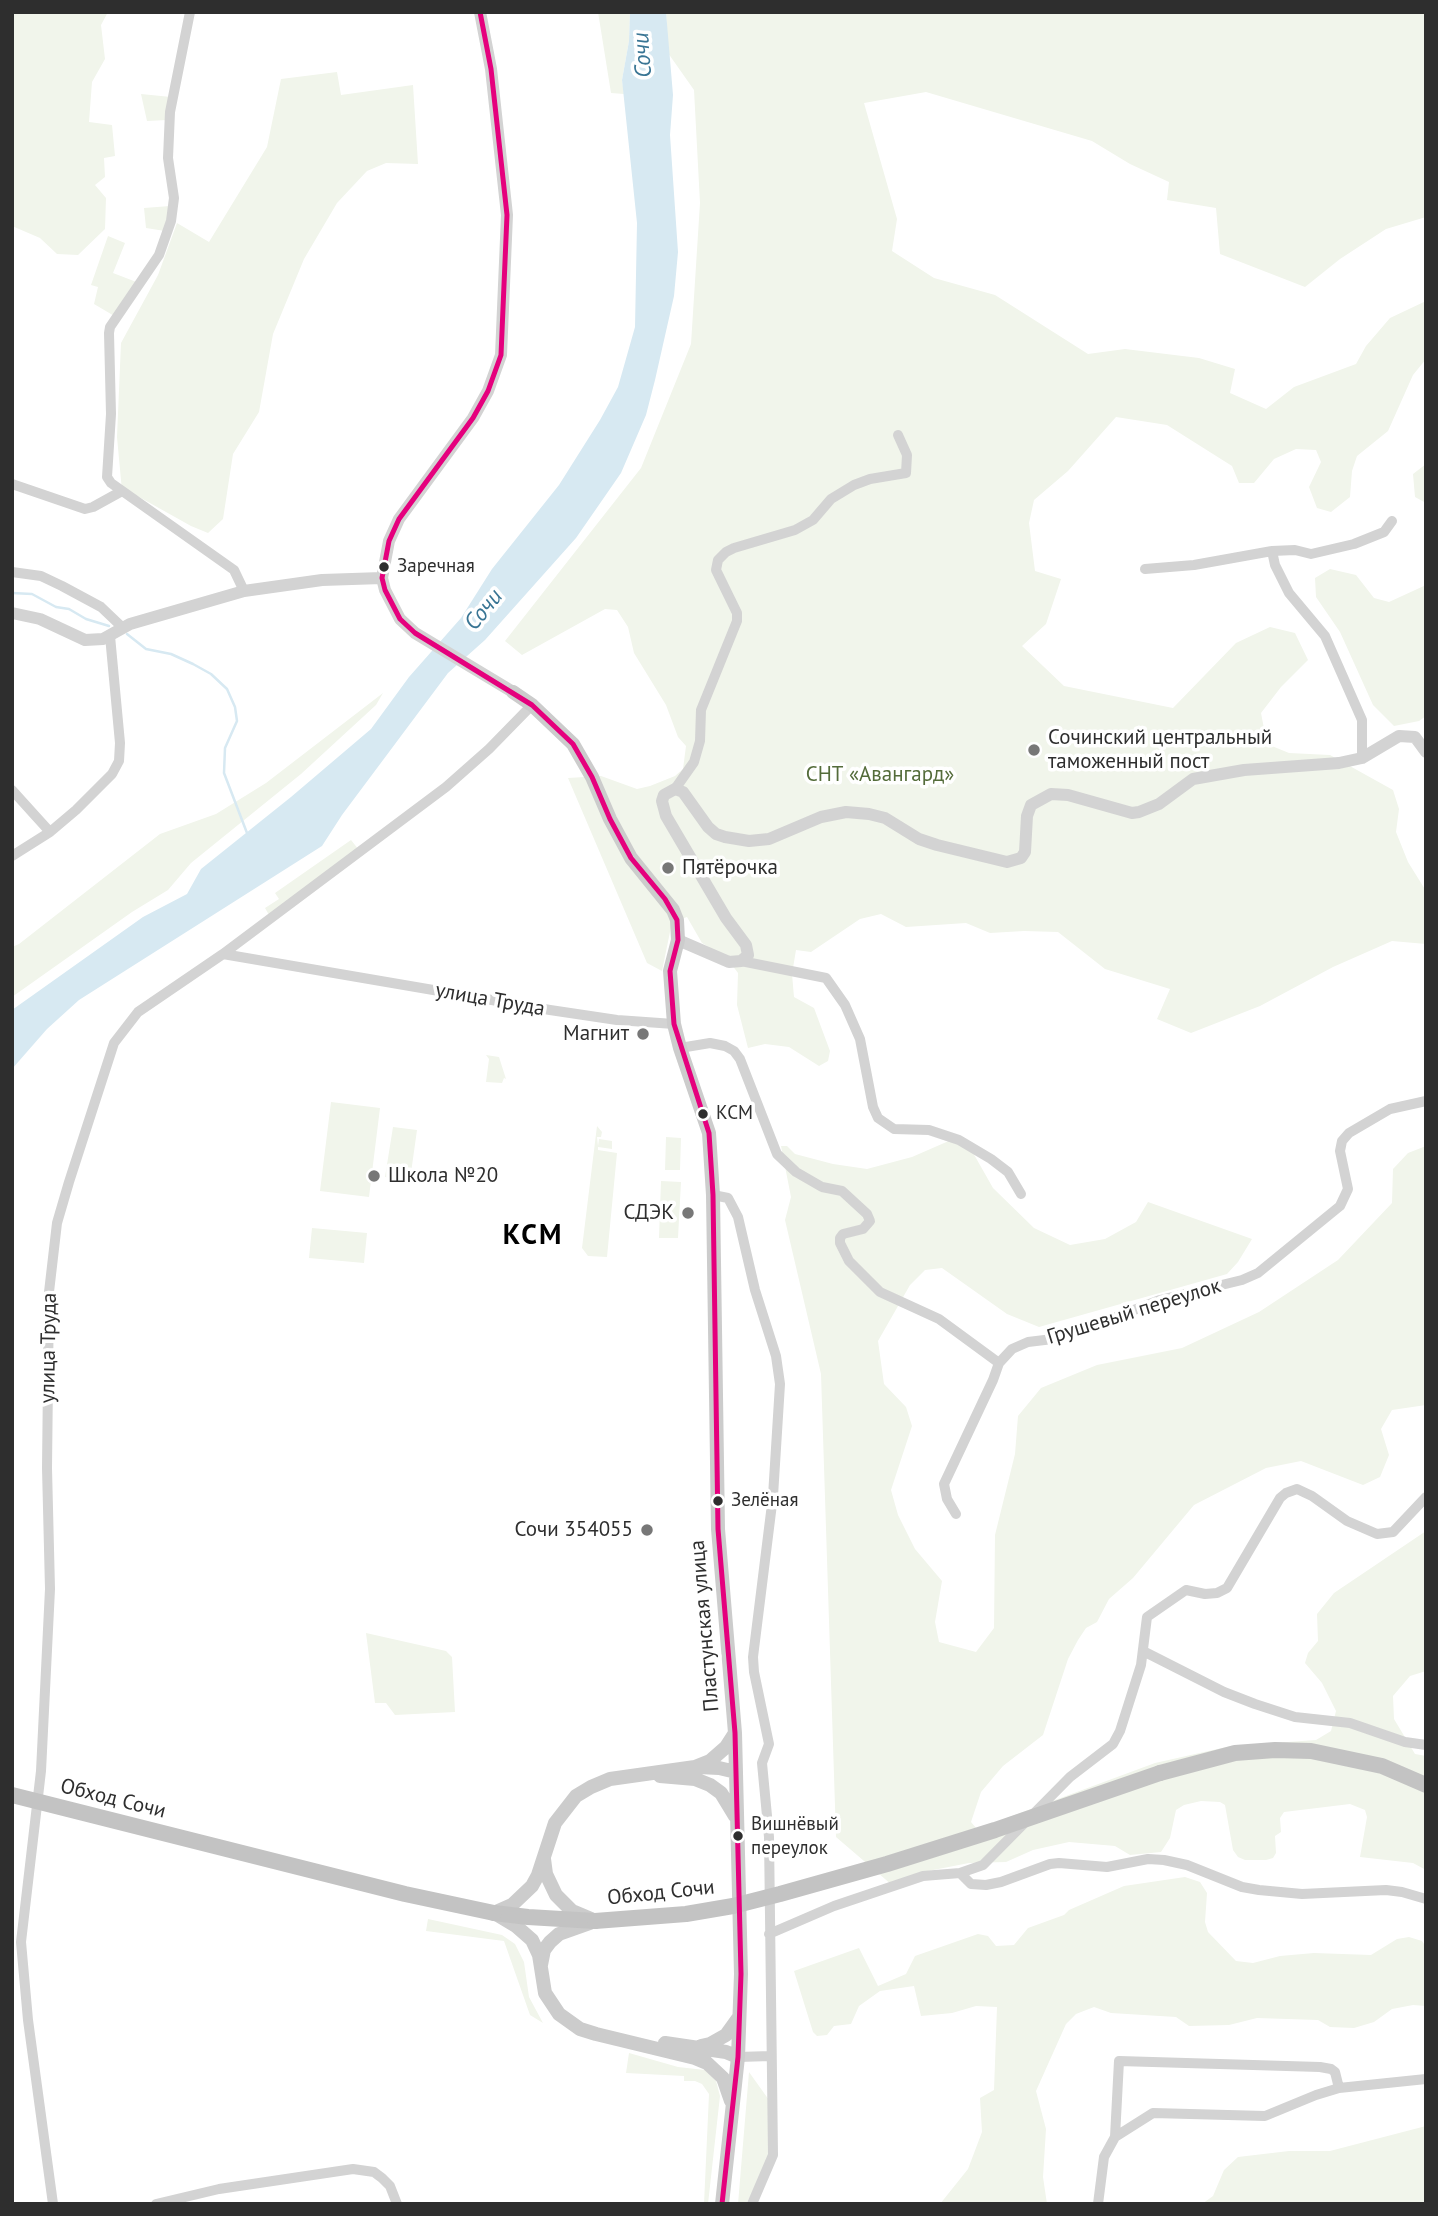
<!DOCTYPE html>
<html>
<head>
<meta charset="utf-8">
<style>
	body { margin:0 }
	#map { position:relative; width:1438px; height:2216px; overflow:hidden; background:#fff; font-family:"PT Sans",sans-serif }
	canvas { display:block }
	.frame { position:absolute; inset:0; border:14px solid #2e2e2e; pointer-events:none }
</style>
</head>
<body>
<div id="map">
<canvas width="1438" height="2216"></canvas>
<div class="frame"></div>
</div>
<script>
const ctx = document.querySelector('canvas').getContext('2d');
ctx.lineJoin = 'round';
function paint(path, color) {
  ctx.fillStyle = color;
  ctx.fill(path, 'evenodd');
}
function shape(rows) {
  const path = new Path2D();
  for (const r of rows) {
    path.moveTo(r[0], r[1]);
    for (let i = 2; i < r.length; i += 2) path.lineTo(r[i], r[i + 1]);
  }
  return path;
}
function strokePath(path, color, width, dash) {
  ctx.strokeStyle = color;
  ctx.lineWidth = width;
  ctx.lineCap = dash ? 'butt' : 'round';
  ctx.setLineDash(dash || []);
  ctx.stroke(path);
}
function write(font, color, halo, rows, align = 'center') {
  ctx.font = font + ' "PT Sans",sans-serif';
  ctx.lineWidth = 7;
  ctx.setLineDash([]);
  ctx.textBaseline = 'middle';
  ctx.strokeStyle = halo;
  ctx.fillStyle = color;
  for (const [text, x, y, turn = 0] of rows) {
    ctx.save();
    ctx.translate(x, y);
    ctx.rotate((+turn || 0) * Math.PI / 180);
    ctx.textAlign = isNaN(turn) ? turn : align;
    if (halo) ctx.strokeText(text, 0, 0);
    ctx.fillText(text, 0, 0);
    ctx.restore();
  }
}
paint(shape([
	[12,12,108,12,101,25,105,59,92,82,89,122,112,125,115,156,104,158,105,177,95,185,106,198,105,229,78,255,57,254,40,238,12,226],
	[598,12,630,12,629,41,622,80,624,94,611,93],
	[666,12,1426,12,1426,217,1386,229,1340,259,1305,287,1220,254,1216,208,1167,200,1169,182,1130,164,1092,141,926,92,864,103,897,219,892,251,934,278,995,295,1088,354,1125,349,1199,358,1235,369,1230,393,1266,409,1294,387,1356,364,1366,346,1390,318,1426,301,1426,359,1413,375,1388,431,1357,456,1352,471,1350,497,1331,512,1317,508,1309,487,1321,462,1316,450,1296,449,1274,459,1254,483,1239,483,1232,466,1167,425,1116,417,1068,471,1034,500,1029,523,1035,571,1061,579,1046,624,1022,646,1064,686,1173,708,1236,643,1270,627,1295,633,1308,660,1281,687,1261,713,1267,744,1289,753,1330,755,1393,790,1399,809,1396,832,1408,862,1426,891,1426,944,1392,941,1333,967,1260,1006,1191,1033,1157,1019,1170,989,1105,969,1058,932,1024,931,990,933,966,923,906,927,881,914,860,919,811,952,796,950,792,974,794,997,814,1008,830,1051,828,1061,819,1066,789,1047,765,1044,748,1048,737,1005,738,973,726,957,702,943,687,917,672,922,662,971,647,963,568,778,601,776,637,789,650,786,675,776,683,769,686,746,678,737,666,705,634,653,628,627,617,610,605,609,522,655,505,641,641,468,691,344,700,203,694,90,668,53],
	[337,72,341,95,413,85,418,164,386,163,367,171,337,203,304,259,273,334,259,412,233,454,223,519,208,533,191,526,132,493,122,491,117,437,121,343,158,275,177,223,209,242,267,147,281,79],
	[141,94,171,97,167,120,147,121],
	[170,206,165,231,146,228,144,208],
	[108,236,125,243,113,273,139,283,116,317,94,304,98,287,91,285],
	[1426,464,1426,503,1415,497,1413,474],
	[1330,569,1356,575,1374,598,1389,602,1426,585,1426,716,1419,721,1394,726,1373,705,1340,632,1316,597,1315,578],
	[383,693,376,705,301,774,191,863,168,890,132,912,12,997,12,947,19,944,160,834,216,814,266,783],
	[351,840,359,850,269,915,265,908,279,899,275,893],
	[486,1055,499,1057,506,1079,504,1078,502,1083,486,1082,489,1059],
	[331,1102,380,1108,369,1197,320,1191],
	[597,1126,602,1132,601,1137,597,1137,598,1146,599,1139,612,1141,612,1149,598,1147,598,1150,617,1153,607,1257,588,1256,582,1248],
	[393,1127,417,1130,410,1180,385,1177],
	[666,1137,681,1138,680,1170,665,1170],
	[951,1140,972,1151,993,1188,1034,1228,1070,1245,1105,1239,1136,1222,1148,1202,1252,1239,1238,1262,1227,1274,1039,1327,1007,1314,942,1268,925,1270,910,1285,878,1341,884,1384,906,1407,912,1426,891,1490,898,1515,915,1549,942,1581,935,1622,939,1642,976,1652,994,1628,995,1535,1015,1454,1018,1416,1041,1388,1097,1365,1182,1348,1259,1312,1338,1260,1392,1203,1393,1169,1408,1153,1426,1146,1426,1405,1392,1410,1381,1429,1389,1455,1380,1477,1363,1485,1301,1461,1266,1468,1194,1505,1133,1578,1109,1599,1097,1622,1086,1628,1078,1640,1068,1659,1043,1735,1003,1766,981,1792,971,1822,977,1829,1155,1763,1231,1746,1316,1740,1331,1731,1336,1711,1322,1683,1305,1663,1308,1653,1318,1641,1317,1614,1334,1593,1426,1531,1426,1671,1410,1676,1393,1696,1394,1719,1415,1754,1426,1756,1426,1870,1413,1863,1360,1857,1367,1817,1365,1810,1350,1804,1284,1812,1280,1818,1281,1832,1275,1836,1276,1853,1273,1858,1266,1860,1245,1860,1238,1857,1233,1850,1225,1805,1220,1802,1201,1801,1184,1805,1176,1810,1170,1838,1161,1852,1130,1855,1115,1846,1069,1842,1033,1850,1006,1862,969,1863,923,1872,892,1885,836,1837,821,1374,785,1220,791,1197,781,1146,787,1146,795,1154,833,1164,867,1169,912,1157],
	[661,1181,681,1182,678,1238,659,1238],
	[312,1228,367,1233,364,1263,309,1258],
	[366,1633,446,1651,452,1657,455,1712,395,1715,386,1703,375,1703],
	[1185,1877,1200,1882,1207,1893,1205,1922,1208,1932,1236,1961,1253,1963,1280,1956,1314,1953,1371,1955,1397,1939,1409,1937,1422,1941,1426,1947,1426,2006,1413,2005,1392,2009,1374,2022,1354,2028,1330,2027,1318,2020,1257,2018,1229,2025,1189,2026,1176,2017,1111,2013,1094,2007,1076,2014,1066,2024,1036,2091,1046,2129,1043,2177,1047,2204,940,2204,968,2169,982,2132,980,2098,994,2090,997,2007,976,2006,952,2013,921,2016,914,1986,880,1991,859,2006,851,2024,834,2026,827,2035,817,2036,813,2032,794,1971,859,1948,878,1986,906,1974,915,1956,978,1934,988,1936,996,1946,1014,1945,1028,1928,1064,1915,1069,1910,1124,1886],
	[428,1919,502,1935,515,1944,524,1962,529,1997,543,2023,530,2015,504,1941,426,1931],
	[629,2053,678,2067,705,2070,716,2081,720,2096,708,2204,704,2204,709,2094,702,2084,695,2081,684,2081,684,2076,626,2073],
	[749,2072,769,2100,770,2147,765,2170,746,2204,738,2204],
	[1426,2126,1426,2204,1202,2204,1213,2196,1224,2170,1238,2157,1289,2151,1330,2151]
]), '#f1f5eb');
paint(shape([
	[630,12,666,12,673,95,670,135,678,252,674,296,655,380,646,415,621,473,576,538,485,640,448,673,342,815,322,846,79,1000,47,1029,12,1069,12,1010,143,917,187,894,201,869,291,797,371,729,409,677,461,618,492,569,559,485,600,420,618,387,635,327,637,223,622,80,629,41]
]), '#d7e9f2');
strokePath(shape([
	[12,593,32,594,56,607,69,609,86,619,109,626],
	[127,634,146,649,171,654,193,664,211,674,227,689,235,707,237,721,225,748,224,773,247,833]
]), '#d7e9f2', 2.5);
strokePath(shape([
	[190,12,170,112,168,158,174,198,171,221,159,255,110,327,109,333,111,414,107,477,111,483,234,570,244,591],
	[12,484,85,509,93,507,122,491],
	[1272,551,1275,565,1289,593,1325,636,1362,720,1362,758],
	[1145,569,1194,565,1272,551,1295,550,1311,554,1354,544,1384,532,1392,521],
	[12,572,41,576,62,586,101,607,122,627],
	[675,789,694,762,700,741,701,710,737,621,737,613,716,570,718,560,726,552,734,548,795,530,813,520,831,499,854,485,870,479,906,473,907,455,898,435],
	[12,790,50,832],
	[12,856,50,832,76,810,112,774,119,761,120,743,110,636],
	[223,954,550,1010,617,1020,674,1024],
	[741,961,826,978,845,1005,860,1039,873,1107,878,1118,894,1129,929,1130,959,1140,991,1159,1008,1172,1021,1194],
	[680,1048,710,1043,725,1046,734,1051,740,1059,777,1154,796,1172,822,1187,842,1191,867,1214,870,1221,863,1229,843,1234,840,1238,840,1243,849,1261,880,1292,939,1319,999,1363],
	[713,1195,728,1198,738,1217,755,1290,776,1356,780,1384,773,1496,753,1657,754,1672,769,1744,762,1763,769,1837,773,2155,752,2204],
	[956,1514,947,1499,944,1484,993,1380,999,1363,1012,1349,1028,1342,1061,1338,1160,1300,1242,1280,1258,1273,1340,1206,1348,1189,1340,1151,1342,1141,1349,1133,1390,1109,1426,1101],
	[1143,1651,1224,1692,1255,1704,1295,1717,1350,1723,1405,1742,1426,1745],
	[960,1873,983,1865,1070,1777,1113,1744,1120,1731,1141,1665,1147,1617,1186,1590,1205,1594,1217,1593,1227,1588,1280,1498,1286,1493,1297,1489,1312,1496,1347,1521,1377,1534,1393,1532,1426,1497],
	[769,1934,834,1906,923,1876,960,1873,971,1884,986,1885,1001,1882,1050,1864,1059,1863,1107,1867,1148,1859,1164,1860,1187,1865,1242,1887,1259,1890,1302,1894,1386,1890,1402,1892,1426,1899],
	[738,2057,771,2056],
	[1115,2137,1119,2061,1320,2067,1331,2069,1335,2072,1339,2088],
	[53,2204,28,2020,21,1942,41,1771,50,1589,47,1468,49,1292,57,1223,69,1182,114,1043,138,1012,223,954,446,787,489,749,532,705],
	[156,2204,219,2189,353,2169,374,2172,382,2178,390,2186,397,2204],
	[1098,2204,1104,2157,1115,2137,1153,2113,1265,2116,1316,2095,1339,2088,1426,2079]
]), '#d3d3d3', 10);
strokePath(shape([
	[480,12,491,69,507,215,501,355,488,391,473,418,399,519,389,541,382,578,385,590,400,619,415,633,513,692],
	[12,613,40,619,85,640,103,639,130,624,244,591,322,580,382,578],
	[678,940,729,962,741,961,748,955,746,945,726,918,666,816,662,801,664,795,675,789,683,792,708,827,716,834,725,837,749,841,769,839,821,817,846,812,869,814,885,818,919,839,937,845,1007,862,1021,858,1025,852,1027,816,1031,805,1051,794,1068,795,1132,813,1139,812,1159,804,1193,779,1244,770,1339,763,1362,758,1399,736,1415,737,1426,752]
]), '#d3d3d3', 12);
strokePath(shape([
	[513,692,532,705,573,744,592,777,610,819,631,858,673,910,677,920,678,940,670,971,674,1024,680,1048,709,1133,713,1195,718,1529,735,1733,741,1974,738,2057,722,2204],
	[699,1767,719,1768,736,1772],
	[660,1776,695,1779,710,1785,721,1793,735,1816],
	[544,1859,546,1874,556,1895,572,1911,591,1919],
	[494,1913,512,1905,532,1886,538,1875,555,1823,576,1796,591,1787,610,1779,695,1767,710,1761,726,1747,735,1733],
	[496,1914,516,1926,532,1940,539,1955,545,1993,559,2014,580,2029,596,2034,695,2058,707,2063,723,2078,731,2101],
	[541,1965,544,1950,550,1942,559,1934,590,1923],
	[665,2043,726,2052,738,2057],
	[701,2046,710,2044,726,2035,739,2017]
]), '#ccc', 14);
strokePath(shape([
	[1160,1773,1235,1753,1275,1750,1311,1751,1382,1766,1426,1785],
	[494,1913,528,1917,595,1921]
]), '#c3c3c3', 16);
strokePath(shape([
	[12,1795,405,1894,494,1913],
	[595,1921,686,1914,733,1906,780,1894,887,1864,995,1830,1160,1773]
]), '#c3c3c3', 16);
strokePath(shape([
	[480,12,491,69,507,215,501,355,488,391,473,418,399,519,389,541,382,578,385,590,400,619,415,633,532,705,573,744,592,777,610,819,631,858,665,899,677,920,678,940,670,971,674,1024,709,1133,713,1195,718,1529,735,1733,741,1974,738,2057,722,2204]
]), '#e5007d', 5);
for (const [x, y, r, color] of [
	[384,567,6,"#2e2e2e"],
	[1034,750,7,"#777"],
	[668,868,7,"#777"],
	[643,1034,7,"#777"],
	[703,1114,6,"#2e2e2e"],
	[374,1176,7,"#777"],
	[688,1213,7,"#777"],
	[718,1501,6,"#2e2e2e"],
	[647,1530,7,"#777"],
	[738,1836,6,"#2e2e2e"]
]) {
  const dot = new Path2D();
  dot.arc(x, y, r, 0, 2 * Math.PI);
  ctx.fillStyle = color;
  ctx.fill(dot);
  strokePath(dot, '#fff', 2.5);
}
write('19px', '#2e2e2e', '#fff', [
	["Заречная",397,567],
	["КСМ",716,1114],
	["Зелёная",731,1501],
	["Вишнёвый",751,1825],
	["переулок",751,1849]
], 'left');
write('21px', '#2e2e2e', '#fff', [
	["Сочинский центральный",1048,738],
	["таможенный пост",1048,762],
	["Пятёрочка",682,868],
	["Магнит",629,1034,"right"],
	["Школа №20",388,1176],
	["СДЭК",674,1213,"right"],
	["Сочи 354055",633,1530,"right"]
], 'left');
write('21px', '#546c3a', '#fff', [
	["СНТ «Авангард»",880,775]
]);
write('21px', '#2e2e2e', '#fff', [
	["улица Труда",490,1000,10],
	["Грушевый переулок",1134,1312,-17],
	["улица Труда",49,1348,-89],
	["Пластунская улица",705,1626,-95],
	["Обход Сочи",113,1799,14],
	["Обход Сочи",661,1893,-6]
]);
write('italic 23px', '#397594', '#fff', [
	["Сочи",643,55,-94],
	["Сочи",484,610,-51]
]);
ctx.letterSpacing = '2px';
write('bold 28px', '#000', '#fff', [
	["КСМ",533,1236]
]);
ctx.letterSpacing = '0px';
</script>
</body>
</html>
